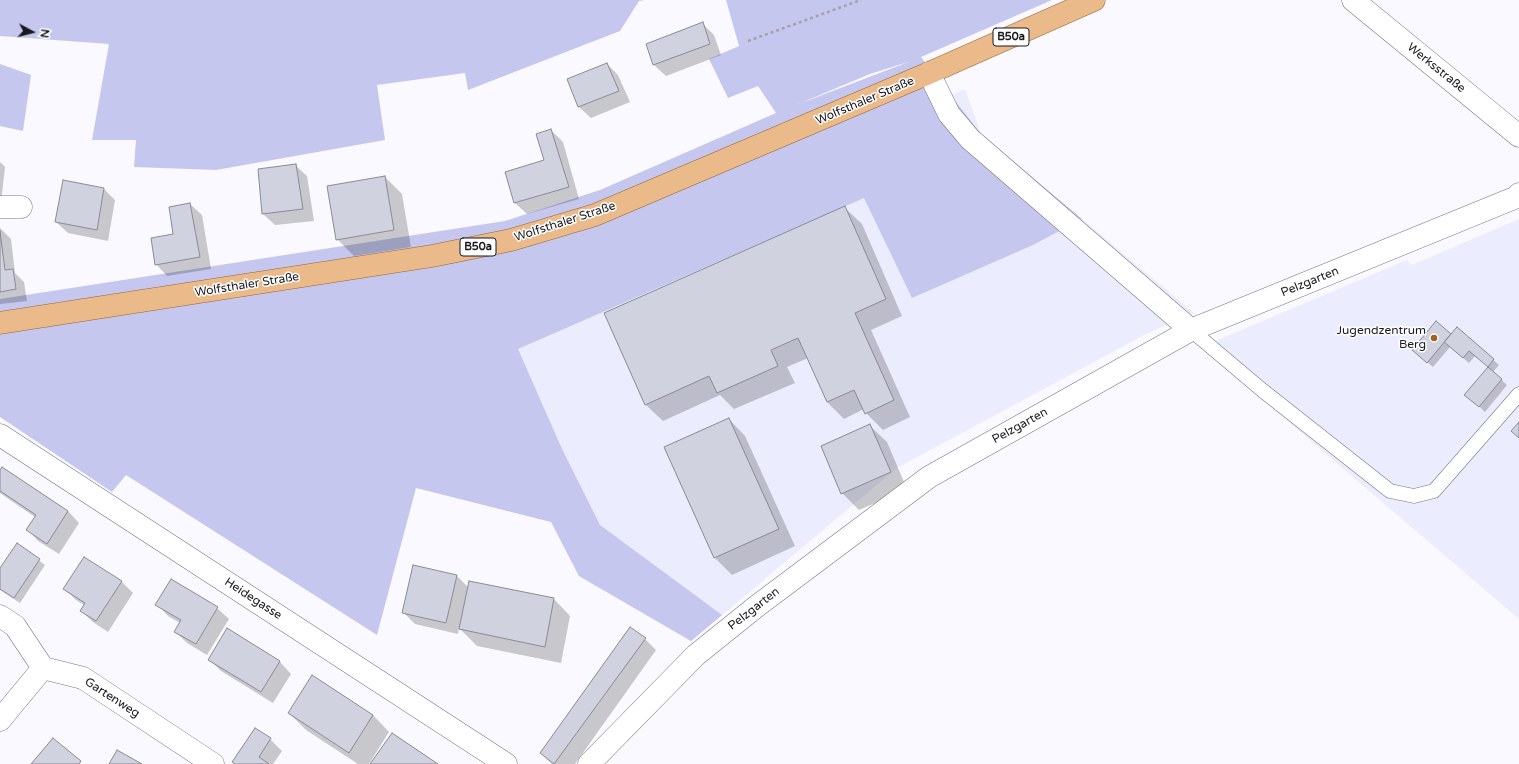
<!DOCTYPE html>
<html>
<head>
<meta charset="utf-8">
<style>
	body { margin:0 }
	#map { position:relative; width:1519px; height:764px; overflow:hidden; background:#f9f9ff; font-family:"Varela Round",sans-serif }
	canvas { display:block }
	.north { position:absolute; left:12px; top:12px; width:40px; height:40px; -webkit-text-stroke:3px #fff; paint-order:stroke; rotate:97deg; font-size:11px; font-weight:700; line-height:16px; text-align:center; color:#19191e }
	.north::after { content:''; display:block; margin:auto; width:14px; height:18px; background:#19191e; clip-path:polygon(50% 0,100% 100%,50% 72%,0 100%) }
</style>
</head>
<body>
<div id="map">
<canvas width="1519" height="764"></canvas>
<div class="north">N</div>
</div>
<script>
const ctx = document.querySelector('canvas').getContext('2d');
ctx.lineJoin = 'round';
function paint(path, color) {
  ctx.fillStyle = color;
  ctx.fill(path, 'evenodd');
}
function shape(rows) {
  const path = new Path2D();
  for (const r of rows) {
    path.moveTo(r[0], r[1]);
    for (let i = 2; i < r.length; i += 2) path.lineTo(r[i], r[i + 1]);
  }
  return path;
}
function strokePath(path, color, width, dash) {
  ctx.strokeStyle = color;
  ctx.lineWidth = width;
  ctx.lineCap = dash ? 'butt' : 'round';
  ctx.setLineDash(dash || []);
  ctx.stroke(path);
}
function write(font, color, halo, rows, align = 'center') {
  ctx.font = font + ' "Varela Round",sans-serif';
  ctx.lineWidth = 3;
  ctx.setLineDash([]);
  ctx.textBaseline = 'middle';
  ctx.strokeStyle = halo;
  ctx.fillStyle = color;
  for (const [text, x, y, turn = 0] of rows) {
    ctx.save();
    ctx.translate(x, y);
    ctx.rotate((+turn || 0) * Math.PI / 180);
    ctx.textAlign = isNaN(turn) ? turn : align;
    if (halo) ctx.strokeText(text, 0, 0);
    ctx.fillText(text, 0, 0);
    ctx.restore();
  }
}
paint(shape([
	[965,89,981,134,1194,313,1146,334,897,468,691,641,579,576,508,437,505,278,856,136],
	[1519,219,1519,619,1201,347,1407,260,1412,265]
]), '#ebecfd');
paint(shape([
	[0,0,644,0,639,1,620,31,468,90,465,73,377,85,385,140,216,170,134,167,136,140,92,140,109,44,0,36],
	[726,0,1052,0,921,57,981,134,1082,219,1033,245,912,298,864,198,518,349,562,449,600,525,722,615,691,641,579,576,551,522,416,488,377,635,126,475,112,492,0,417,0,299,505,221,600,190,776,113,758,86,728,98,709,59,739,46],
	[911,61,796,105,870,74],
	[0,64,31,75,23,131,0,126]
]), '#c5c7ef');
paint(shape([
	[702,23,714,35,721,55,666,76,654,65,647,44],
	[607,64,618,75,630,102,591,118,579,107,568,80],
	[551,130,563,142,579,199,527,214,515,203,506,172,545,161],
	[0,162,5,167,1,203,0,203],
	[295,165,307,176,314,221,275,225,263,214],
	[385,177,402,194,411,247,354,256,337,239],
	[104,189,115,200,108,241,68,233,56,222],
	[190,204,202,215,211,269,167,276,156,264,174,235],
	[845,208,862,224,902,316,871,330,910,417,883,430,866,413,864,409,844,419,827,402,808,358,787,367,795,383,734,409,720,395,663,421,646,405],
	[0,228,11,239,15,273,24,282,27,301,0,304],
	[1457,328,1499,365,1493,372,1507,385,1485,412,1466,394,1489,367,1475,356,1469,363,1450,347,1433,367,1419,355,1451,336],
	[729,419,745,436,795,546,732,575,715,558,665,447],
	[870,426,887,442,907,489,859,510,842,493],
	[3,468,68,511,79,523,59,554,38,541,27,529,35,517,0,493,0,472],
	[17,544,45,565,20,603,0,590,0,569],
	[457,576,469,588,554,599,570,616,561,663,477,646,459,628,458,634,415,624,404,613],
	[121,581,133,593,108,632,93,622,81,611,84,605,76,600,65,589],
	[157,604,217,608,229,619,207,655,187,643,175,631,180,623,168,616],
	[228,630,280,662,291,674,273,703,221,671,209,659],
	[645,639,656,650,575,764,552,764,541,753],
	[289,713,373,715,389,732,369,764,358,764,306,730],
	[255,729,270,739,282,751,273,764,236,764]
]), '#0003');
const building = shape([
	[703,22,710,44,653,65,646,44,703,22],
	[607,63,619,91,578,107,567,79,607,63],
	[551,129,569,187,514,203,505,172,544,160,536,134,551,129],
	[296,164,303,209,262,214,258,169,296,164],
	[385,176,394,230,336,240,327,186,385,176],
	[63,180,104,188,97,230,55,222,63,180],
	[190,203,200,257,155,265,151,238,173,234,169,207,190,203],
	[845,206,886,299,855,313,894,400,865,414,854,390,827,402,798,338,771,350,778,366,717,393,709,376,645,405,604,313,845,206],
	[0,231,5,270,13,269,16,289,0,292,0,231],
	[1436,321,1451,334,1427,363,1412,350,1436,321],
	[1457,327,1494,359,1488,367,1469,351,1463,358,1444,342,1457,327],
	[1488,367,1502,379,1479,407,1464,395,1488,367],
	[729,418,779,529,714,558,664,447,729,418],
	[1519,422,1519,438,1511,431,1519,422],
	[870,424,891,472,841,494,821,446,870,424],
	[2,467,68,511,47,544,26,530,36,515,0,491,0,470,2,467],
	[17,543,40,559,14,598,0,589,0,568,17,543],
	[84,557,122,581,96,621,80,611,85,603,63,589,84,557],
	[413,565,457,575,446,623,402,613,413,565],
	[171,579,218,607,196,644,174,632,181,620,155,605,171,579],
	[469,581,554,598,545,647,459,629,469,581],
	[630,627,646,638,554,764,540,753,630,627],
	[227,628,280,661,261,692,208,660,227,628],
	[312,675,373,715,349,753,288,713,312,675],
	[255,728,271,738,259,757,269,764,235,764,232,762,255,728],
	[392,733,438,764,370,764,392,733],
	[53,738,81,761,79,764,31,764,53,738],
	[117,750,142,764,109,764,117,750]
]);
paint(building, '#d1d2df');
strokePath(building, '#898a97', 1);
const service = shape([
	[1191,330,1262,390,1390,491,1414,496,1434,491,1519,394]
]);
const minor = shape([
	[1353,0,1519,136],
	[929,73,949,114,970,139,1191,330],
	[0,207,21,207],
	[0,435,506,764],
	[0,616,15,626,43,668,83,678,213,764],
	[0,720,43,668],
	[589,764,696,655,757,606,929,477,1191,330,1517,197,1519,194]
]);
const primary = shape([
	[0,323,432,256,511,240,595,215,929,73,1094,0]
]);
strokePath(service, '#767783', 15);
strokePath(minor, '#767783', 23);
strokePath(primary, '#986432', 23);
strokePath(shape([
	[748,41,861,0]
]), '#a2a2a7', 2.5, [3, 3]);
strokePath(service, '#fff', 14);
strokePath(minor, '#fff', 22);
strokePath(primary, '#eaba8a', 22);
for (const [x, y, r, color] of [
	[1434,338,4,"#9d6124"]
]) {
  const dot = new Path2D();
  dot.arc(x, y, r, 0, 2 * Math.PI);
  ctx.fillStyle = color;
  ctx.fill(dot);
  strokePath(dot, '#fff', 1.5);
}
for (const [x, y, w] of [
	[1011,37,36],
	[478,247,36]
]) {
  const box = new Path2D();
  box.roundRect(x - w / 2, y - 9, w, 18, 3);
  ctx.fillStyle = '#fff';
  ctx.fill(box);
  strokePath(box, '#19191e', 1);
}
write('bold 11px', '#19191e', null, [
	["B50a",1011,37],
	["B50a",478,247]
]);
write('12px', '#19191e', '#fff', [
	["Werksstraße",1436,68,39],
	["Wolfsthaler Straße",865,101,-23],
	["Wolfsthaler Straße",565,222,-18],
	["Pelzgarten",1310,282,-22],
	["Wolfsthaler Straße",247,285,-9],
	["Pelzgarten",1020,426,-29],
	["Heidegasse",253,599,33],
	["Pelzgarten",754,609,-38],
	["Gartenweg",112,698,33]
]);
write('12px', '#19191e', '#fff', [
	["Jugendzentrum",1426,331],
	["Berg",1426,345]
], 'right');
</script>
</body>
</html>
